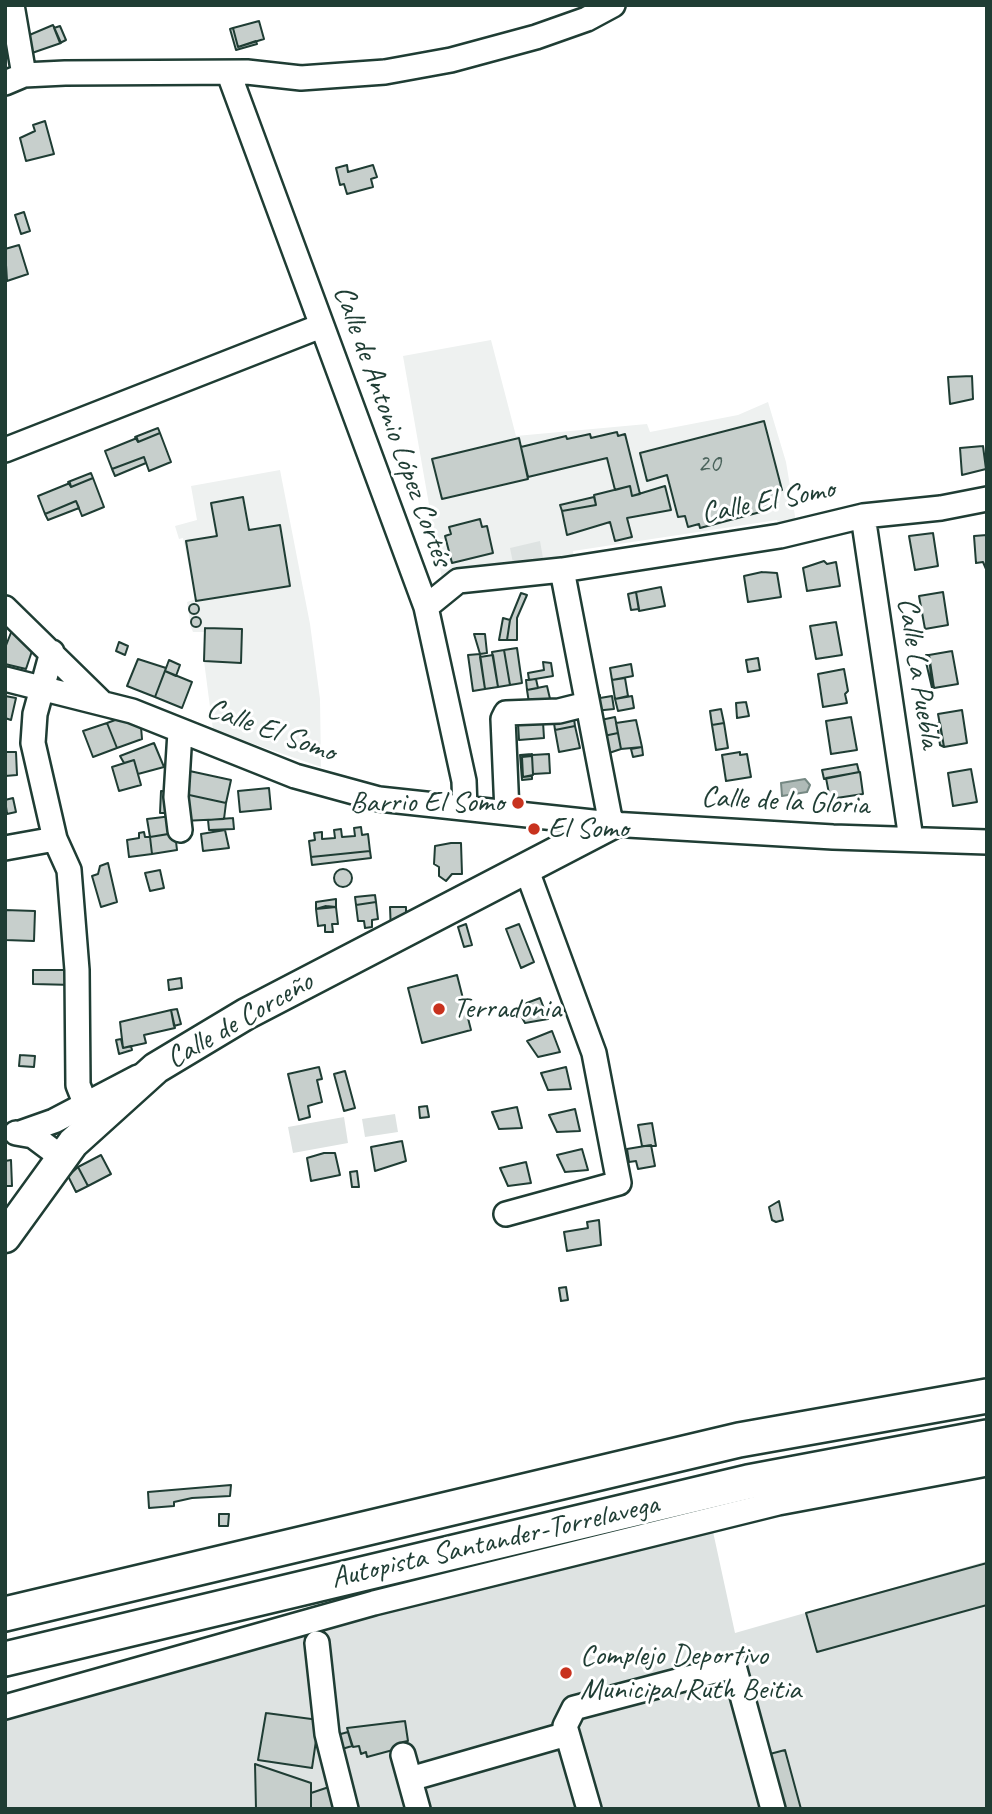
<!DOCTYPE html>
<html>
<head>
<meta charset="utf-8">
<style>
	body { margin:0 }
	#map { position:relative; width:992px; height:1814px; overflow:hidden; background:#fff; font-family:Caveat,sans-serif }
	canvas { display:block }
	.frame { position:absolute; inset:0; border:7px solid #1f3d34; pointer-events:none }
</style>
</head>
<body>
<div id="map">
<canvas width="992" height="1814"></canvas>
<div class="frame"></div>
</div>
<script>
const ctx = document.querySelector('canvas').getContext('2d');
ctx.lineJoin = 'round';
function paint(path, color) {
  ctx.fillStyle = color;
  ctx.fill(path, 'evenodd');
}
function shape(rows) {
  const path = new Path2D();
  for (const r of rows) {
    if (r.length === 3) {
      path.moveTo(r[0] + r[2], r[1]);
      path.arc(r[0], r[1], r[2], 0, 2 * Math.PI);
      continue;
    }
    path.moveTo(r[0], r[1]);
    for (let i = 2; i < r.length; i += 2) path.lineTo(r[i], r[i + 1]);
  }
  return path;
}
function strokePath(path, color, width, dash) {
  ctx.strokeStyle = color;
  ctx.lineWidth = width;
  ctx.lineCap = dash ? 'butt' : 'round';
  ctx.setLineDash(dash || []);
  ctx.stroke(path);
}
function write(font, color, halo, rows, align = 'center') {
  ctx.font = font + ' Caveat,sans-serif';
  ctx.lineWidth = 6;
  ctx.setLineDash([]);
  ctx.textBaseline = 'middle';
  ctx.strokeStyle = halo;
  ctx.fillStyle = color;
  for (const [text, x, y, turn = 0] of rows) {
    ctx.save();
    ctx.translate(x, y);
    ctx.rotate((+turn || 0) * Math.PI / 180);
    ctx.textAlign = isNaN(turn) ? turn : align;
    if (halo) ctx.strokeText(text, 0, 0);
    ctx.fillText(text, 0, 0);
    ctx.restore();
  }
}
paint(shape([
	[491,340,516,436,647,424,650,432,738,415,768,402,786,462,796,522,779,526,777,520,573,551,574,559,442,579,403,356],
	[280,470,310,624,320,699,321,767,213,730,204,661,205,632,193,632,191,627,187,602,196,599,183,538,179,539,175,526,197,520,191,486]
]), '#eef1f0');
paint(shape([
	[540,541,544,564,514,568,510,548],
	[395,1114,398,1132,365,1137,362,1119],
	[344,1117,348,1143,293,1153,288,1127],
	[712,1527,735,1633,987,1561,987,1809,5,1809,5,1713,265,1640]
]), '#dee3e2');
const water = shape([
	[805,779,810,785,807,792,782,796,781,783,805,779]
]);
paint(water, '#afbab7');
strokePath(water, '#758883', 2);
const building = shape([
	[259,21,264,39,238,47,233,28,259,21],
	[53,25,61,43,32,53,27,36,53,25],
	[60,26,66,40,60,43,54,28,60,26],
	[233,28,238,47,256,41,257,44,236,50,230,29,233,28],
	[45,121,54,154,26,161,20,138,35,131,33,125,45,121],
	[347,165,348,172,373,165,377,177,371,179,373,187,347,194,344,184,340,185,336,168,347,165],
	[24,212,30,231,21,234,15,215,24,212],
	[19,245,28,274,7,281,5,249,19,245],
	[972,376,973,399,950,404,948,377,972,376],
	[764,421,782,490,775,492,778,504,767,507,768,510,700,528,699,524,688,527,685,516,678,517,667,475,647,481,640,453,764,421],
	[158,428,160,433,138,442,135,437,158,428],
	[617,432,618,436,625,434,640,494,632,496,630,486,615,490,607,458,528,477,521,447,566,436,567,439,590,434,591,438,617,432],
	[160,433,171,462,149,471,144,457,112,469,105,451,137,438,138,442,160,433],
	[519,438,528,479,442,499,432,459,519,438],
	[983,446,986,469,962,475,960,448,983,446],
	[144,457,146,463,115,476,112,469,144,457],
	[91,473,93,478,71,487,68,482,91,473],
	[93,478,104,507,82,516,76,501,45,514,38,496,70,483,71,487,93,478],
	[630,486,632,496,665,486,671,510,627,518,632,537,615,541,610,522,567,535,562,511,596,505,594,495,630,486],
	[243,497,249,530,280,525,290,586,196,601,186,541,217,536,211,503,243,497],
	[594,497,596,505,562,511,560,505,594,497],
	[76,501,79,508,48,520,45,514,76,501],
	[480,519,482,527,487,526,493,553,452,563,445,536,451,534,449,527,480,519],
	[933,533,938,566,915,570,909,536,933,533],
	[987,535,987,569,986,569,983,562,976,563,974,536,987,535],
	[824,561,827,564,836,562,840,586,807,591,803,568,824,561],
	[762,572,777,573,781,597,748,602,744,576,762,572],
	[661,587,665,606,639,611,636,592,661,587],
	[636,592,639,609,631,610,628,594,636,592],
	[943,592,948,625,925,629,919,596,943,592],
	[521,593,527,595,517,618,517,640,507,640,510,620,521,593],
	[194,609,5],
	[196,622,5],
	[503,618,510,620,507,640,499,640,503,618],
	[836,622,842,655,816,659,810,626,836,622],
	[205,628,242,629,241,663,204,661,205,628],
	[12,630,32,651,26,669,5,664,5,648,12,630],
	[474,634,485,634,487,653,480,654,474,634],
	[119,642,128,646,125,655,116,651,119,642],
	[517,648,522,683,510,685,504,650,517,648],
	[504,650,510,685,498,687,492,652,504,650],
	[952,651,958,684,934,688,929,655,952,651],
	[480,654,485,689,473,691,468,655,480,654],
	[493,655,498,687,485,689,480,657,493,655],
	[926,655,929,655,932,688,925,658,926,655],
	[758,658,760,670,748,672,746,660,758,658],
	[138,659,166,668,155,697,127,686,138,659],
	[169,660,180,665,176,676,165,671,169,660],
	[543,662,551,663,553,676,529,680,528,673,544,670,543,662],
	[631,664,633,676,612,680,610,668,631,664],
	[844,669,848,691,845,694,847,703,823,707,818,674,844,669],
	[165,671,192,682,182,708,155,697,165,671],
	[625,678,628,696,615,699,612,680,625,678],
	[536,679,538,688,527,690,526,680,536,679],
	[547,686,551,703,530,709,527,690,547,686],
	[600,695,600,698,612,696,614,709,594,711,591,696,600,695],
	[5,696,16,698,11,720,5,718,5,696],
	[632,696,634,708,618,711,615,699,632,696],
	[746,702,749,716,737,718,736,703,746,702],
	[721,709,724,723,712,725,710,711,721,709],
	[962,710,967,743,944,747,938,714,962,710],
	[573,712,575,726,555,730,553,716,573,712],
	[615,717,618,733,599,737,596,721,615,717],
	[851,717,857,750,831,754,826,721,851,717],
	[118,719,141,727,142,739,117,748,107,723,118,719],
	[636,720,642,747,621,749,616,723,636,720],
	[543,722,544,738,519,740,518,723,543,722],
	[107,723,117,748,93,757,83,731,107,723],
	[724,723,728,748,716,750,712,725,724,723],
	[937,723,940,723,944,747,940,745,937,723],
	[575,726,580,748,559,752,555,730,575,726],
	[618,733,621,749,609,753,599,737,618,733],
	[154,743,164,767,138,774,134,760,124,763,120,756,154,743],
	[642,747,643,755,633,757,631,749,642,747],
	[5,752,16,752,17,775,5,776,5,752],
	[740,752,740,755,747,754,751,777,726,781,722,755,740,752],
	[532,754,522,757,523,777,532,776,532,779,522,780,520,755,532,754],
	[549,754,550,773,533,774,532,755,549,754],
	[532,756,533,775,523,777,522,757,532,756],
	[134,760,141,785,119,791,112,767,134,760],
	[857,764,859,772,824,779,822,770,857,764],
	[971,769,977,802,953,806,948,773,971,769],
	[185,770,231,780,226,803,180,793,185,770],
	[860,772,863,794,830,799,826,778,860,772],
	[269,788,271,809,240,812,238,791,269,788],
	[161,791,173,792,172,813,160,813,161,791],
	[180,793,226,803,224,819,183,821,180,793],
	[13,798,16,812,7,814,5,800,13,798],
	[172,816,174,833,150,837,147,819,172,816],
	[233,818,234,829,209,830,208,820,233,818],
	[361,827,362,835,368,834,370,851,311,857,309,841,315,840,314,833,322,832,322,839,335,838,334,830,341,829,342,837,355,836,354,828,361,827],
	[225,830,229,848,203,851,201,834,225,830],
	[144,832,145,837,150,837,152,854,129,857,127,840,139,838,139,833,144,832],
	[175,833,177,850,152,854,150,837,175,833],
	[451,843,461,843,462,874,452,874,446,881,439,876,439,867,434,864,435,846,451,843],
	[370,851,371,858,312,865,311,857,370,851],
	[108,863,117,902,101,907,92,876,98,874,100,866,108,863],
	[343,878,9],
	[160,870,164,888,150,891,145,873,160,870],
	[375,895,376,902,356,905,355,897,375,895],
	[336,899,336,907,316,909,316,902,336,899],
	[376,902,378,919,372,920,372,927,365,928,364,921,358,921,356,905,376,902],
	[326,906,336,907,338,924,332,924,333,932,325,932,325,925,318,926,316,909,326,906],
	[390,907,406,907,406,925,391,932,390,907],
	[5,910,35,911,34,941,5,940,5,910],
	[466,924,472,945,464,947,458,927,466,924],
	[519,924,534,962,521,968,506,929,519,924],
	[33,970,74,970,74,985,33,984,33,970],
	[457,975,471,1030,422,1043,408,988,457,975],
	[181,978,182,988,169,990,168,980,181,978],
	[540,998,548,1019,525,1023,516,1007,540,998],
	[177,1009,181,1024,174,1026,171,1010,177,1009],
	[171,1010,175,1028,144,1035,146,1043,123,1048,120,1022,171,1010],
	[552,1031,560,1052,538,1057,527,1041,552,1031],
	[121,1039,123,1048,131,1046,132,1050,119,1054,116,1040,121,1039],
	[20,1055,35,1056,34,1067,19,1066,20,1055],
	[319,1067,322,1079,317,1080,322,1102,308,1106,310,1117,299,1120,288,1074,319,1067],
	[566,1067,571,1089,548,1090,541,1073,566,1067],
	[345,1071,355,1108,344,1111,334,1074,345,1071],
	[427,1106,429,1117,420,1118,419,1107,427,1106],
	[517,1107,522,1128,499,1129,492,1112,517,1107],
	[575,1109,580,1131,557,1132,549,1115,575,1109],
	[652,1123,656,1146,642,1146,638,1125,652,1123],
	[402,1141,406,1161,375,1171,371,1147,402,1141],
	[651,1145,655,1166,638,1169,636,1161,629,1162,627,1149,651,1145],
	[582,1149,588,1170,565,1172,557,1155,582,1149],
	[324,1153,335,1153,340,1175,311,1181,307,1158,324,1153],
	[101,1155,111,1174,88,1186,78,1167,101,1155],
	[11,1160,12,1186,5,1186,5,1161,11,1160],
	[526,1162,531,1183,508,1186,500,1168,526,1162],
	[78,1167,88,1186,76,1192,68,1176,78,1167],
	[357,1171,359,1187,352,1187,350,1172,357,1171],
	[779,1201,783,1220,776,1222,772,1220,769,1207,779,1201],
	[599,1220,601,1245,567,1251,564,1232,588,1228,587,1222,599,1220],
	[566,1287,568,1300,561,1301,559,1288,566,1287],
	[231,1485,230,1496,192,1498,174,1502,174,1506,149,1508,148,1492,231,1485],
	[219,1514,229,1514,228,1526,219,1526,219,1514],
	[987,1563,987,1605,817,1652,806,1613,987,1563],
	[266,1713,319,1720,312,1768,258,1760,266,1713],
	[405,1721,408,1741,403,1742,404,1747,367,1757,366,1752,361,1754,359,1746,353,1747,347,1728,405,1721],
	[348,1732,352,1746,342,1749,337,1735,348,1732],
	[785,1750,801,1809,781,1809,766,1755,785,1750],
	[255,1764,311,1783,311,1809,256,1809,255,1764],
	[332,1786,338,1809,311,1809,311,1793,332,1786]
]);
paint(building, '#c7cfcc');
strokePath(building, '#1f3d34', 2);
const minor = shape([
	[12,5,24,75],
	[229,74,426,607,464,781,465,808],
	[5,83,24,75,65,73,247,72,301,78,385,72,451,60,536,37,587,19,613,5],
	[5,450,321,326],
	[863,516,911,839],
	[562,570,611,824],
	[426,607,458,581,562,570,780,536,863,516,941,508,987,499],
	[5,608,100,701],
	[52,652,35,714,33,743,55,839,69,870,77,970,78,1085,93,1123],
	[5,679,132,711,295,776,379,799,611,824,833,837,987,842],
	[507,812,503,719,506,713,559,711,587,704],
	[180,830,176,797,180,732],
	[5,848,55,839],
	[16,1133,33,1136,61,1157],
	[20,1133,54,1121,138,1077],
	[506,1214,619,1183,594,1053,526,868],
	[317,1643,327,1734,346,1809],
	[5,1707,374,1603,778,1503,987,1464],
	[403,1755,418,1809],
	[410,1779,567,1734],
	[589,1809,565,1726,574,1708,734,1666,773,1809]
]);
const major = shape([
	[5,1237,73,1143,156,1068,246,1014,611,824]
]);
const highway = shape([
	[5,1614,739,1440,987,1396],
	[5,1659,748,1482,987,1437]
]);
strokePath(minor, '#1f3d34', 28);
strokePath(major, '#1f3d34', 35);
strokePath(highway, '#1f3d34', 38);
strokePath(minor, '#fff', 23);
strokePath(major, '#fff', 30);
strokePath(highway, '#fff', 33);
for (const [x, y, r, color] of [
	[518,803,7,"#c8321e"],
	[534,829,7,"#c8321e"],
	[439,1009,7,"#c8321e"],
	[566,1673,7,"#c8321e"]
]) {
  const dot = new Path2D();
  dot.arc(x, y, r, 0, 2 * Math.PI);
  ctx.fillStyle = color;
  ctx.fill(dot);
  strokePath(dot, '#fff', 2.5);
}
write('26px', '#49625a', null, [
	["20",709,464]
]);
write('30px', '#1f3d34', '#fff', [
	["Calle de Antonio López Cortés",392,426,70],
	["Calle El Somo",768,502,-11],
	["Calle La Puebla",918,673,81],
	["Calle El Somo",271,731,20],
	["Calle de la Gloria",785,802,3],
	["Calle de Corceño",240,1021,-30],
	["Autopista Santander-Torrelavega",495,1542,-13]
]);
write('30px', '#1f3d34', '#fff', [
	["Barrio El Somo",504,803,"right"],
	["El Somo",548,829],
	["Terradonia",453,1009],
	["Complejo Deportivo",580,1656],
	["Municipal Ruth Beitia",580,1690]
], 'left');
</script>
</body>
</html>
